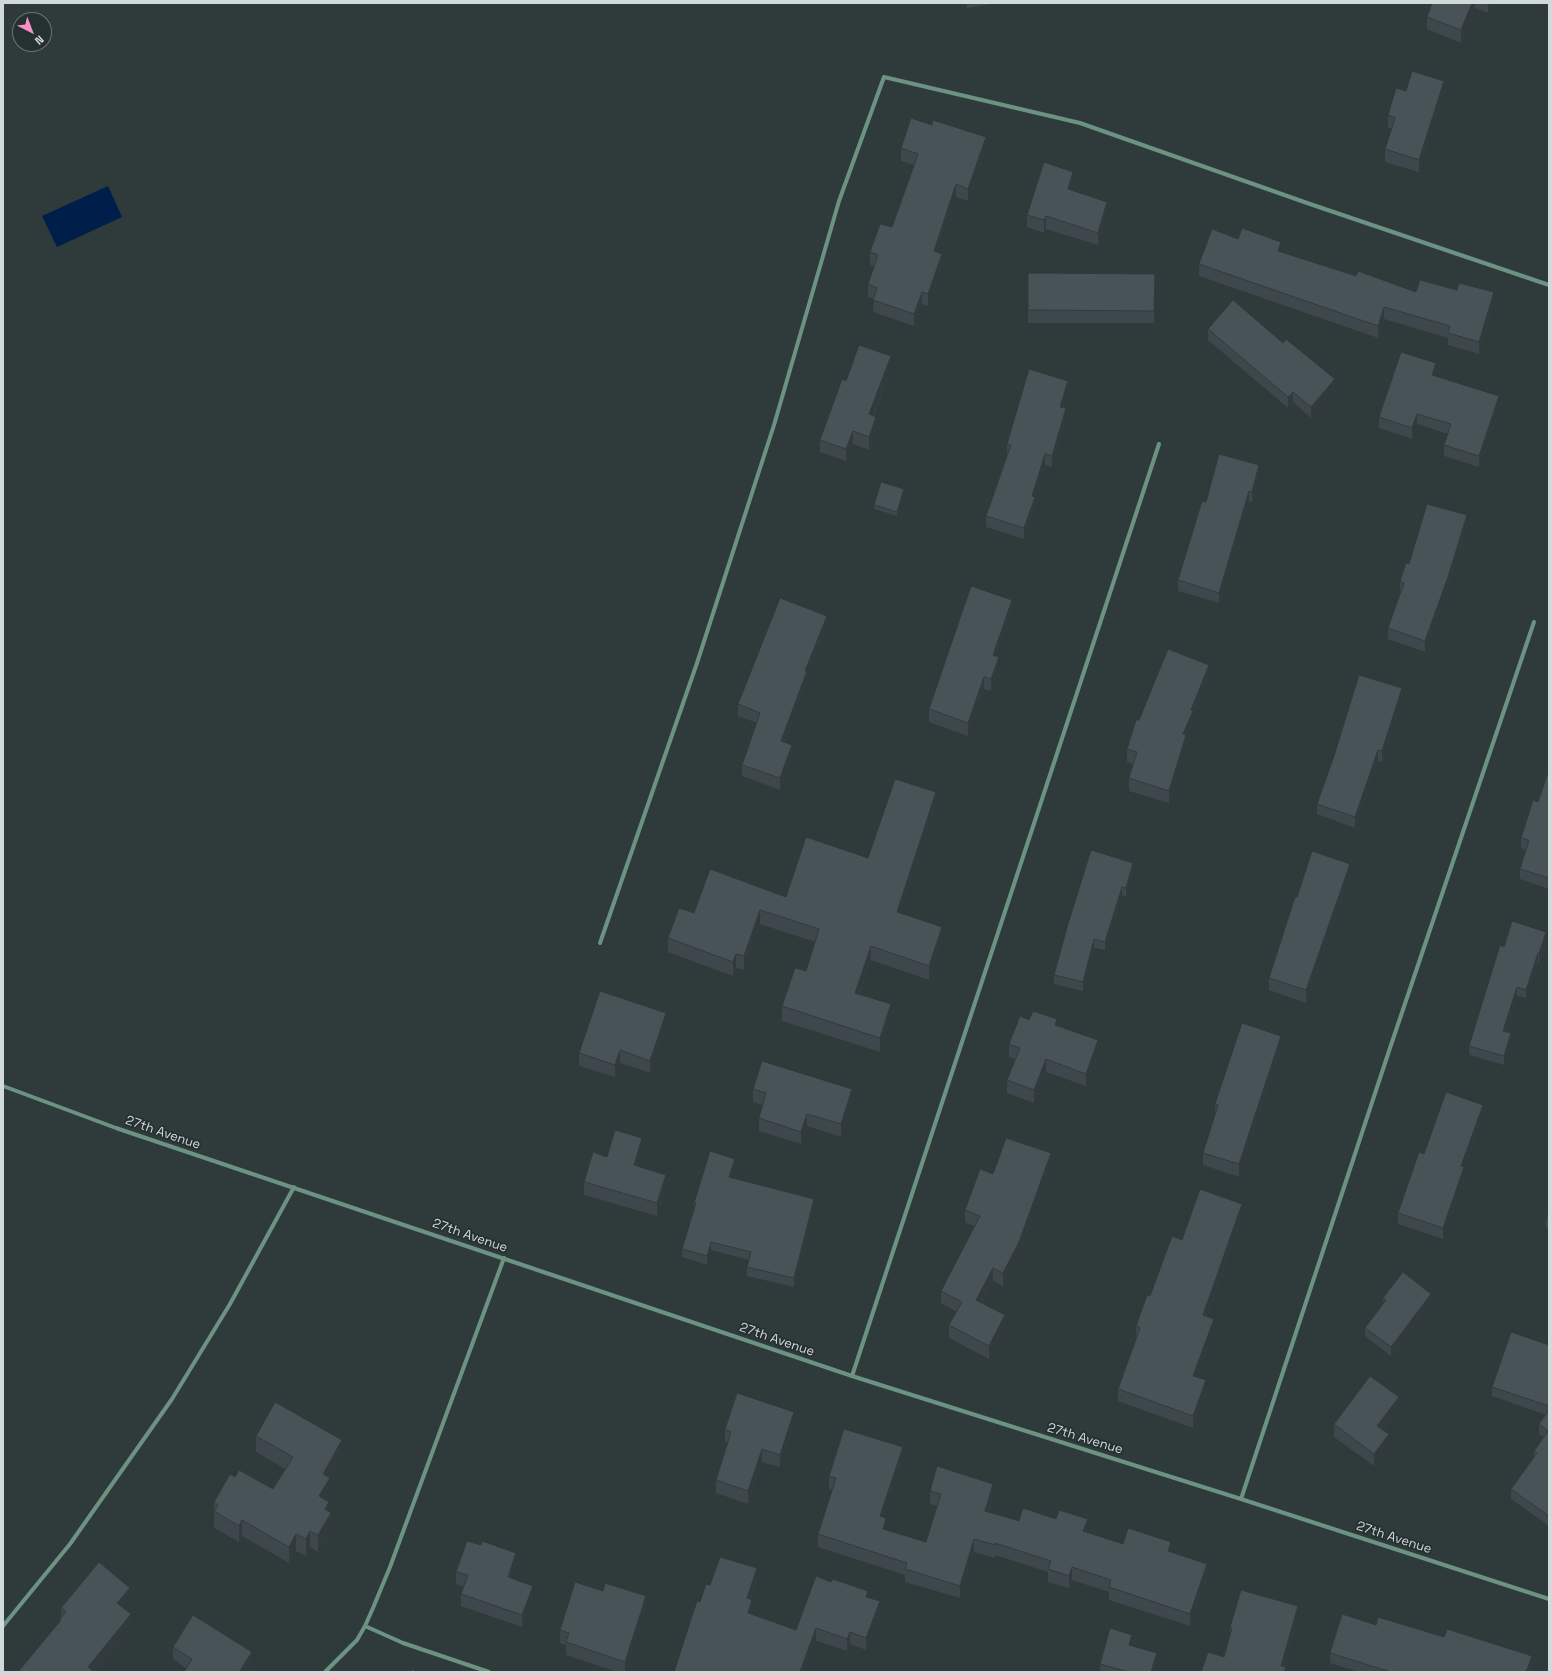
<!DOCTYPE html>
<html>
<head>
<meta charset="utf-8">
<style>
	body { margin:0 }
	#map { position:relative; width:1552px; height:1675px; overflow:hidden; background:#2f3a3a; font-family:"Space Grotesk",sans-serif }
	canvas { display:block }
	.frame { position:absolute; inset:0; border:4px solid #d2d9d9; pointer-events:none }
	.north { position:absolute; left:12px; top:12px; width:40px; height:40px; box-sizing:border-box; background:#253030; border:1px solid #6a7474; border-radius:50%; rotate:138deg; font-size:11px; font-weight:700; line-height:16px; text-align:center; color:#d2d9d9 }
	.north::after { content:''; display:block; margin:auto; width:14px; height:18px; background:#fb8fc5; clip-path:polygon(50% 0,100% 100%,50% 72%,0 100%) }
</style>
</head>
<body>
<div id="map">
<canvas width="1552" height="1675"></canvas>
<div class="frame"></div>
<div class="north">N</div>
</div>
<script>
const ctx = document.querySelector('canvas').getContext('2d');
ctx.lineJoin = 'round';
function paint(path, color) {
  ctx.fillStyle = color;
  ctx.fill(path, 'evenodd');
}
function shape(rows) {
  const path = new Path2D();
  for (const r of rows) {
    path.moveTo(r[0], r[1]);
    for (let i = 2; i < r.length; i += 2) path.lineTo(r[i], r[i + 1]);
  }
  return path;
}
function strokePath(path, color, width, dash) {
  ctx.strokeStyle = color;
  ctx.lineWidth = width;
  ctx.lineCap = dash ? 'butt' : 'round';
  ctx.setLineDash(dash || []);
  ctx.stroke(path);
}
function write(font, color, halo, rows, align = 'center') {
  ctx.font = font + ' "Space Grotesk",sans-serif';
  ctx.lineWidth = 3.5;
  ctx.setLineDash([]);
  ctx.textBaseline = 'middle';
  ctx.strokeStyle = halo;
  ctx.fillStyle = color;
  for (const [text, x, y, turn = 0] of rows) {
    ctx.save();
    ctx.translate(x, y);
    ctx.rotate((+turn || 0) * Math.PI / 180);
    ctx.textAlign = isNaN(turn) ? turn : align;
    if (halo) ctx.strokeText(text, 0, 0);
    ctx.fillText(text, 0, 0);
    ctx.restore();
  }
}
paint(shape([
	[108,186,122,217,57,247,42,216]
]), '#001e4a');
strokePath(shape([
	[600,943,697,663,774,425,839,201,884,77,1080,123,1310,204,1549,285],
	[3,1086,116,1128,852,1376,1241,1499,1549,1599],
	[852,1376,1159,444],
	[1241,1499,1390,1048,1534,622],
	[3,1626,70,1544,172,1399,230,1304,294,1187],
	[365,1626,403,1643,489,1672],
	[325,1672,357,1640,365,1626,373,1608,390,1567,504,1258]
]), '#6c9381', 4);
paint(shape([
	[966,3,998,3,967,8],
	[1432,3,1492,3,1488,13,1475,8,1461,43,1427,29,1427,17],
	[1406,91,1444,93,1419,172,1385,162,1385,149,1392,129,1388,128,1388,115],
	[901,148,986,150,968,201,956,197,937,252,942,266,928,306,922,304,914,326,873,312,874,299,868,297,868,284,874,266,870,265,870,252,892,227,914,165,901,161],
	[1073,184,1071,190,1107,215,1098,245,1046,229,1044,233,1027,227,1027,215],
	[1281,252,1356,276,1416,292,1494,305,1479,354,1448,345,1448,338,1384,319,1378,338,1199,276,1199,264],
	[1028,273,1155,274,1154,323,1028,323],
	[1208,329,1283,343,1335,390,1311,418,1293,402,1288,408,1208,340],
	[891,368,874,416,876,429,869,450,853,444,846,461,820,452,820,440,846,381],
	[1436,374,1436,376,1499,406,1479,467,1444,456,1444,445,1448,434,1417,424,1412,439,1379,428,1379,417],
	[1068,392,1063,408,1066,419,1052,467,1045,465,1035,499,1035,507,1024,539,986,527,986,516,1007,454,1007,444],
	[1259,475,1252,502,1249,502,1219,603,1178,591,1178,580,1206,502],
	[904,493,897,516,874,509,874,505],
	[1467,526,1448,588,1425,652,1388,639,1388,628,1401,593,1400,592,1400,581,1409,564],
	[1012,613,996,656,999,670,991,691,984,689,968,736,929,722,929,709],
	[827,628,807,677,807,683,785,742,792,757,780,790,742,776,742,765,757,723,738,716,738,704],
	[1209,678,1193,716,1193,723,1186,740,1186,748,1169,803,1129,791,1129,778,1133,764,1127,762,1127,749,1139,720],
	[1402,699,1382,762,1378,761,1355,828,1317,814,1317,804],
	[1549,770,1549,889,1520,879,1520,869,1526,850,1521,848,1521,838,1538,802],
	[936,806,901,913,942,941,929,980,871,960,860,994,891,1018,880,1052,782,1021,782,1006,806,971,815,942,760,924,744,970,736,968,733,976,668,952,668,938,694,913,786,897,868,858],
	[1133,872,1126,897,1122,895,1105,950,1094,948,1083,991,1054,984,1054,975],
	[1350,876,1306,1003,1269,990,1269,978,1297,897],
	[1546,940,1539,962,1538,962,1526,998,1517,996,1506,1032,1511,1042,1504,1065,1469,1055,1469,1046],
	[1029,1020,1057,1026,1098,1053,1086,1086,1046,1072,1034,1103,1007,1093,1007,1080,1015,1059,1009,1057,1009,1044],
	[666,1026,650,1073,620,1063,615,1077,579,1066,579,1053],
	[1281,1048,1239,1177,1203,1165,1203,1153,1215,1115,1215,1104],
	[753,1089,852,1101,841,1137,807,1126,801,1144,759,1131,759,1118,763,1105,753,1102],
	[1483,1116,1464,1171,1464,1178,1443,1239,1398,1224,1398,1213,1424,1154],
	[642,1150,637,1166,666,1187,657,1216,584,1195,584,1182,607,1157],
	[1051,1166,1019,1255,1003,1286,993,1281,982,1303,1005,1328,989,1359,949,1338,949,1325,957,1312,941,1303,941,1291,975,1226,965,1223,965,1210,993,1174],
	[735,1167,731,1178,814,1208,794,1287,747,1276,747,1267,749,1260,711,1250,707,1265,682,1257,682,1249,694,1210,694,1203],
	[1549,1212,1549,1229,1546,1228,1546,1220],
	[1242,1217,1207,1316,1214,1331,1197,1377,1206,1393,1193,1428,1118,1401,1118,1389,1136,1339,1136,1326,1182,1240],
	[1383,1298,1431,1303,1391,1356,1365,1336,1365,1328,1383,1305],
	[1549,1345,1549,1526,1511,1499,1511,1489,1534,1457,1534,1451,1544,1438,1539,1434,1539,1424,1546,1415,1492,1396,1492,1387],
	[1399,1409,1383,1430,1389,1447,1374,1466,1334,1437,1334,1424],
	[794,1425,780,1467,762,1462,748,1504,716,1493,716,1480,728,1443,725,1442,725,1429],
	[256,1436,342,1457,330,1478,330,1494,327,1500,329,1511,331,1529,318,1552,310,1547,306,1556,296,1551,289,1563,242,1536,239,1542,214,1528,214,1502,235,1477,273,1489,285,1469,256,1452],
	[903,1460,884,1517,886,1531,926,1542,937,1506,930,1504,930,1491,993,1496,989,1512,1019,1521,1088,1532,1087,1532,1123,1544,1171,1552,1207,1576,1190,1626,1109,1600,1109,1592,1072,1580,1069,1588,1048,1582,1048,1572,995,1555,995,1558,974,1552,960,1598,905,1582,905,1575,818,1547,818,1534,833,1490,829,1489,829,1476],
	[516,1566,511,1579,533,1599,522,1627,461,1606,461,1594,464,1587,456,1584,456,1572],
	[757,1581,751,1599,752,1612,751,1614,796,1630,868,1597,880,1613,866,1650,850,1644,847,1651,700,1602,710,1585],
	[603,1591,646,1608,626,1672,617,1672,566,1655,566,1645,560,1643,560,1630],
	[130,1600,123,1608,131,1627,94,1672,18,1672,60,1621,60,1619,61,1617,61,1608],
	[1298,1619,1284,1667,1286,1672,1224,1657,1230,1636,1230,1627],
	[1376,1625,1532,1666,1530,1672,1359,1672,1330,1663,1330,1653],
	[1132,1643,1131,1645,1157,1661,1154,1672,1100,1672,1100,1664],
	[173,1647,252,1665,247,1672,184,1672,186,1668,173,1659]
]), '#3e474b');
paint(shape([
	[1472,3,1475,3,1475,8,1461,43,1461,30],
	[1488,3,1492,3,1488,13],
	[1444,81,1444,93,1419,172,1419,160],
	[986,137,986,150,968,201,968,189],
	[1073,172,1073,184,1068,202,1068,189],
	[956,184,956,197,934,263,934,251],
	[1107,202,1107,215,1098,245,1098,233],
	[1046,216,1046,229,1044,233,1044,220],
	[1281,242,1281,255,1278,251],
	[942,254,942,266,928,306,928,294],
	[922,292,922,304,914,326,914,314],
	[1494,292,1494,305,1479,354,1479,342],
	[1384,307,1384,319,1378,338,1378,326],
	[891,356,891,368,869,427,869,414],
	[1436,363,1436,374,1432,386,1432,375],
	[1335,379,1335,390,1311,418,1311,407],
	[1068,381,1068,392,1060,418,1060,407],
	[1293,392,1293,402,1288,408,1288,397],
	[1499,396,1499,406,1479,467,1479,456],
	[1066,408,1066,419,1052,467,1052,456],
	[1417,414,1417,424,1412,439,1412,428],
	[876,417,876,429,869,450,869,437],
	[853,431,853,444,846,461,846,449],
	[1045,454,1045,465,1035,499,1035,507,1024,539,1024,528,1032,496],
	[1259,465,1259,475,1252,502,1252,492],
	[904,489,904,493,897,516,897,512],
	[1249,491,1249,502,1219,603,1219,593],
	[1467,515,1467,526,1448,588,1425,652,1425,641],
	[1012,600,1012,613,993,667,993,655],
	[827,616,827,628,807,677,807,683,781,753,781,741,805,671],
	[999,657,999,670,991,691,991,679],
	[1209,665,1209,678,1193,716,1193,723,1186,740,1186,748,1169,803,1169,791,1183,734,1191,710],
	[984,677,984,689,968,736,968,723],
	[1402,688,1402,699,1382,762,1382,751],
	[792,745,792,757,780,790,780,778],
	[1378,750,1378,761,1355,828,1355,817],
	[936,792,936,806,897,926,897,912],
	[1133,863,1133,872,1126,897,1126,888],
	[1350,864,1350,876,1306,1003,1306,990],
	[1122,887,1122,895,1105,950,1105,942],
	[760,910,760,924,744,970,744,956],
	[942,927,942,941,929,980,929,966],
	[1546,932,1546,940,1539,962,1539,954],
	[1094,939,1094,948,1083,991,1083,982],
	[871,946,871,960,855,1007,855,993],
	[1538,953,1538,962,1526,998,1526,990],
	[736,954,736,968,733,976,733,962],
	[1517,987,1517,996,1503,1040,1503,1031],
	[891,1004,891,1018,880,1052,880,1038],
	[666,1013,666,1026,650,1073,650,1061],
	[1511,1033,1511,1042,1504,1065,1504,1056],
	[1281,1036,1281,1048,1239,1177,1239,1164],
	[1098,1040,1098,1053,1086,1086,1086,1074],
	[620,1050,620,1063,615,1077,615,1065],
	[1046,1059,1046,1072,1034,1103,1034,1090],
	[852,1089,852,1101,841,1137,841,1124],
	[1483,1105,1483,1116,1464,1171,1464,1178,1443,1239,1443,1228,1461,1166],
	[807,1114,807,1126,801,1144,801,1132],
	[642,1138,642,1150,634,1178,634,1165],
	[1051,1153,1051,1166,1019,1255,1003,1286,1003,1273],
	[735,1159,735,1167,729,1186,729,1177],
	[666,1175,666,1187,657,1216,657,1203],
	[814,1199,814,1208,794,1287,794,1278],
	[1242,1204,1242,1217,1203,1327,1203,1315],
	[711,1242,711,1250,707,1265,707,1256],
	[993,1268,993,1281,976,1313,976,1300],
	[1431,1294,1431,1303,1391,1356,1391,1347],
	[1005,1315,1005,1328,989,1359,989,1346],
	[1214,1319,1214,1331,1193,1388,1193,1376],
	[1206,1380,1206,1393,1193,1428,1193,1416],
	[1399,1397,1399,1409,1377,1438,1377,1426],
	[794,1412,794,1425,780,1467,780,1455],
	[1389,1434,1389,1447,1374,1466,1374,1454],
	[342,1440,342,1457,330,1478,330,1494,319,1513,319,1496,323,1474],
	[903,1447,903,1460,880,1529,880,1516],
	[762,1449,762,1462,748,1504,748,1491],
	[993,1484,993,1496,985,1523,985,1511],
	[329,1502,329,1516,331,1513,331,1529,318,1552,318,1535,325,1509],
	[886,1518,886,1531,883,1529],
	[1088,1519,1088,1532,1083,1543,1083,1531],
	[242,1520,242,1536,239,1542,239,1526],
	[310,1531,310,1547,306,1556,306,1539],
	[296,1534,296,1551,289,1563,289,1547],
	[974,1539,974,1552,960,1598,960,1586],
	[1171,1542,1171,1555,1168,1551],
	[516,1553,516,1566,508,1590,508,1577],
	[1207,1564,1207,1576,1190,1626,1190,1614],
	[1072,1567,1072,1580,1069,1588,1069,1576],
	[757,1568,757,1581,747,1610,747,1598],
	[533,1586,533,1599,522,1627,522,1615],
	[130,1588,130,1600,117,1616,117,1603],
	[646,1596,646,1608,626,1672,625,1672,625,1662],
	[752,1600,752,1612,748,1625,748,1613],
	[880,1601,880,1613,866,1650,866,1638],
	[1298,1606,1298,1619,1282,1672,1281,1666],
	[131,1614,131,1627,94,1672,88,1672,88,1667],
	[816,1628,816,1640,805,1672,800,1672],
	[850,1632,850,1644,847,1651,847,1639],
	[1132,1635,1132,1643,1129,1653,1129,1645],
	[252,1652,252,1665,247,1672,239,1672],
	[1157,1653,1157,1661,1154,1672,1151,1672],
	[1532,1656,1532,1666,1530,1672,1526,1672]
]), '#323a3d');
const building = shape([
	[1432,3,1472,3,1461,30,1427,17,1432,3],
	[1412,71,1444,81,1419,160,1385,149,1395,118,1388,115,1396,88,1406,91,1412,71],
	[911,118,932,125,933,120,986,137,968,189,956,184,934,251,942,254,928,294,922,292,914,314,873,300,877,288,868,284,878,255,870,252,880,224,892,227,918,154,901,148,911,118],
	[1044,162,1073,172,1068,189,1107,202,1098,233,1046,216,1044,220,1027,215,1044,162],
	[1242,228,1281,242,1278,251,1356,276,1358,271,1416,292,1420,280,1457,290,1459,283,1494,292,1479,342,1448,333,1450,326,1384,307,1378,326,1199,264,1212,229,1238,239,1242,228],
	[1028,273,1155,274,1154,311,1028,310,1028,273],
	[1233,300,1283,343,1286,339,1335,379,1311,407,1293,392,1288,397,1208,329,1233,300],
	[859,345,891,356,869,414,876,417,869,437,853,431,846,449,820,440,842,379,846,381,859,345],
	[1401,352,1436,363,1432,375,1499,396,1479,456,1444,445,1451,424,1417,414,1412,428,1379,417,1401,352],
	[1029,369,1068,381,1060,407,1066,408,1052,456,1045,454,1032,496,1035,497,1024,528,986,516,1011,445,1007,444,1029,369],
	[1219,454,1259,465,1252,492,1249,491,1219,593,1178,580,1202,501,1206,502,1219,454],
	[881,482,904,489,897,512,874,505,881,482],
	[1427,504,1467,515,1448,577,1425,641,1388,628,1404,583,1400,581,1406,563,1409,564,1427,504],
	[971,586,1012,600,993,655,999,657,991,679,984,677,968,723,929,709,971,586],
	[780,598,827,616,805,671,807,671,781,741,792,745,780,778,742,765,760,713,738,704,780,598],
	[1168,649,1209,665,1191,710,1193,711,1183,734,1186,735,1169,791,1129,778,1137,752,1127,749,1136,720,1139,720,1168,649],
	[1359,675,1402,688,1382,751,1378,750,1355,817,1317,804,1334,756,1359,675],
	[1549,770,1549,878,1520,869,1529,840,1521,838,1533,800,1538,802,1549,770],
	[895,779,936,792,897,912,942,927,929,966,871,946,855,993,891,1004,880,1038,782,1006,795,968,806,971,819,929,760,910,744,956,736,954,733,962,668,938,679,908,694,913,710,869,786,897,806,837,868,858,895,779],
	[1091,850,1133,863,1126,888,1122,887,1105,942,1094,939,1083,982,1054,975,1068,924,1091,850],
	[1312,851,1350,864,1306,990,1269,978,1295,897,1297,897,1312,851],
	[1512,921,1546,932,1539,954,1538,953,1526,990,1517,987,1503,1031,1511,1033,1504,1056,1469,1046,1500,945,1504,947,1512,921],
	[600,991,666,1013,650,1061,620,1050,615,1065,579,1053,600,991],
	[1033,1011,1057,1019,1055,1025,1098,1040,1086,1074,1046,1059,1034,1090,1007,1080,1020,1048,1009,1044,1020,1016,1029,1020,1033,1011],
	[1242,1023,1281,1036,1239,1164,1203,1153,1218,1105,1215,1104,1242,1023],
	[762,1061,852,1089,841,1124,807,1114,801,1132,759,1118,766,1093,753,1089,762,1061],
	[1446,1092,1483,1105,1461,1166,1464,1167,1443,1228,1398,1213,1419,1152,1424,1154,1446,1092],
	[615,1130,642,1138,634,1165,666,1175,657,1203,584,1182,593,1152,607,1157,615,1130],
	[1006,1138,1051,1153,1019,1242,1003,1273,993,1268,976,1300,1005,1315,989,1346,949,1325,962,1302,941,1291,980,1216,965,1210,980,1169,993,1174,1006,1138],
	[710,1151,735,1159,729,1177,814,1199,794,1278,747,1267,751,1252,711,1242,707,1256,682,1249,696,1203,694,1203,710,1151],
	[1200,1189,1242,1204,1203,1315,1214,1319,1193,1376,1206,1380,1193,1416,1118,1389,1140,1328,1136,1326,1147,1295,1150,1296,1172,1236,1182,1240,1200,1189],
	[1549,1212,1549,1221,1546,1220,1549,1212],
	[1403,1272,1431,1294,1391,1347,1365,1328,1386,1300,1383,1298,1403,1272],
	[1511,1332,1549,1345,1549,1406,1492,1387,1511,1332],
	[1370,1376,1399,1397,1377,1426,1389,1434,1374,1454,1334,1424,1370,1376],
	[737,1393,794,1412,780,1455,762,1449,748,1491,716,1480,731,1432,725,1429,737,1393],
	[275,1402,342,1440,323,1474,330,1478,319,1496,329,1502,325,1509,331,1513,318,1535,310,1531,306,1539,296,1534,289,1547,242,1520,239,1526,214,1511,218,1505,214,1502,230,1474,235,1477,239,1470,273,1489,293,1457,256,1436,275,1402],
	[1549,1410,1549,1516,1511,1489,1537,1453,1534,1451,1548,1431,1539,1424,1549,1410],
	[844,1429,903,1447,880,1516,886,1518,883,1529,926,1542,941,1494,930,1491,937,1466,993,1484,985,1511,1019,1521,1023,1508,1056,1519,1059,1510,1088,1519,1083,1531,1123,1544,1128,1528,1171,1542,1168,1551,1207,1564,1190,1614,1109,1587,1111,1580,1072,1567,1069,1576,1048,1569,1051,1561,995,1543,995,1545,974,1539,960,1586,905,1569,907,1563,818,1534,836,1478,829,1476,844,1429],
	[467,1541,481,1545,482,1541,516,1553,508,1577,533,1586,522,1615,461,1594,468,1575,456,1572,467,1541],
	[720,1557,757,1568,747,1598,752,1600,748,1613,796,1630,816,1576,831,1582,833,1579,868,1591,866,1597,880,1601,866,1638,850,1632,847,1639,816,1628,800,1672,674,1672,697,1601,700,1602,706,1584,710,1585,720,1557],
	[99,1562,130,1588,117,1603,131,1614,88,1667,93,1671,91,1672,18,1672,61,1620,60,1619,66,1612,61,1608,99,1562],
	[575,1582,603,1591,605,1583,646,1596,625,1662,566,1642,569,1633,560,1630,575,1582],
	[1241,1590,1298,1606,1281,1666,1286,1667,1284,1672,1201,1672,1208,1652,1224,1657,1232,1628,1230,1627,1241,1590],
	[1342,1614,1376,1625,1378,1617,1444,1637,1447,1629,1532,1656,1526,1672,1401,1672,1397,1671,1396,1672,1391,1672,1330,1653,1342,1614],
	[193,1615,252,1652,239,1672,184,1672,192,1659,173,1647,193,1615],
	[1110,1628,1132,1635,1129,1645,1157,1653,1151,1672,1129,1672,1100,1664,1110,1628],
	[413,1669,416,1672,409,1672,413,1669]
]);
paint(building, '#485357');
strokePath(building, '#323a3d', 1);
write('13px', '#d2d9d9', '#253030', [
	["27th Avenue",163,1133,19],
	["27th Avenue",470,1236,19],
	["27th Avenue",777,1340,19],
	["27th Avenue",1085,1439,17],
	["27th Avenue",1394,1538,18]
]);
</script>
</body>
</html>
